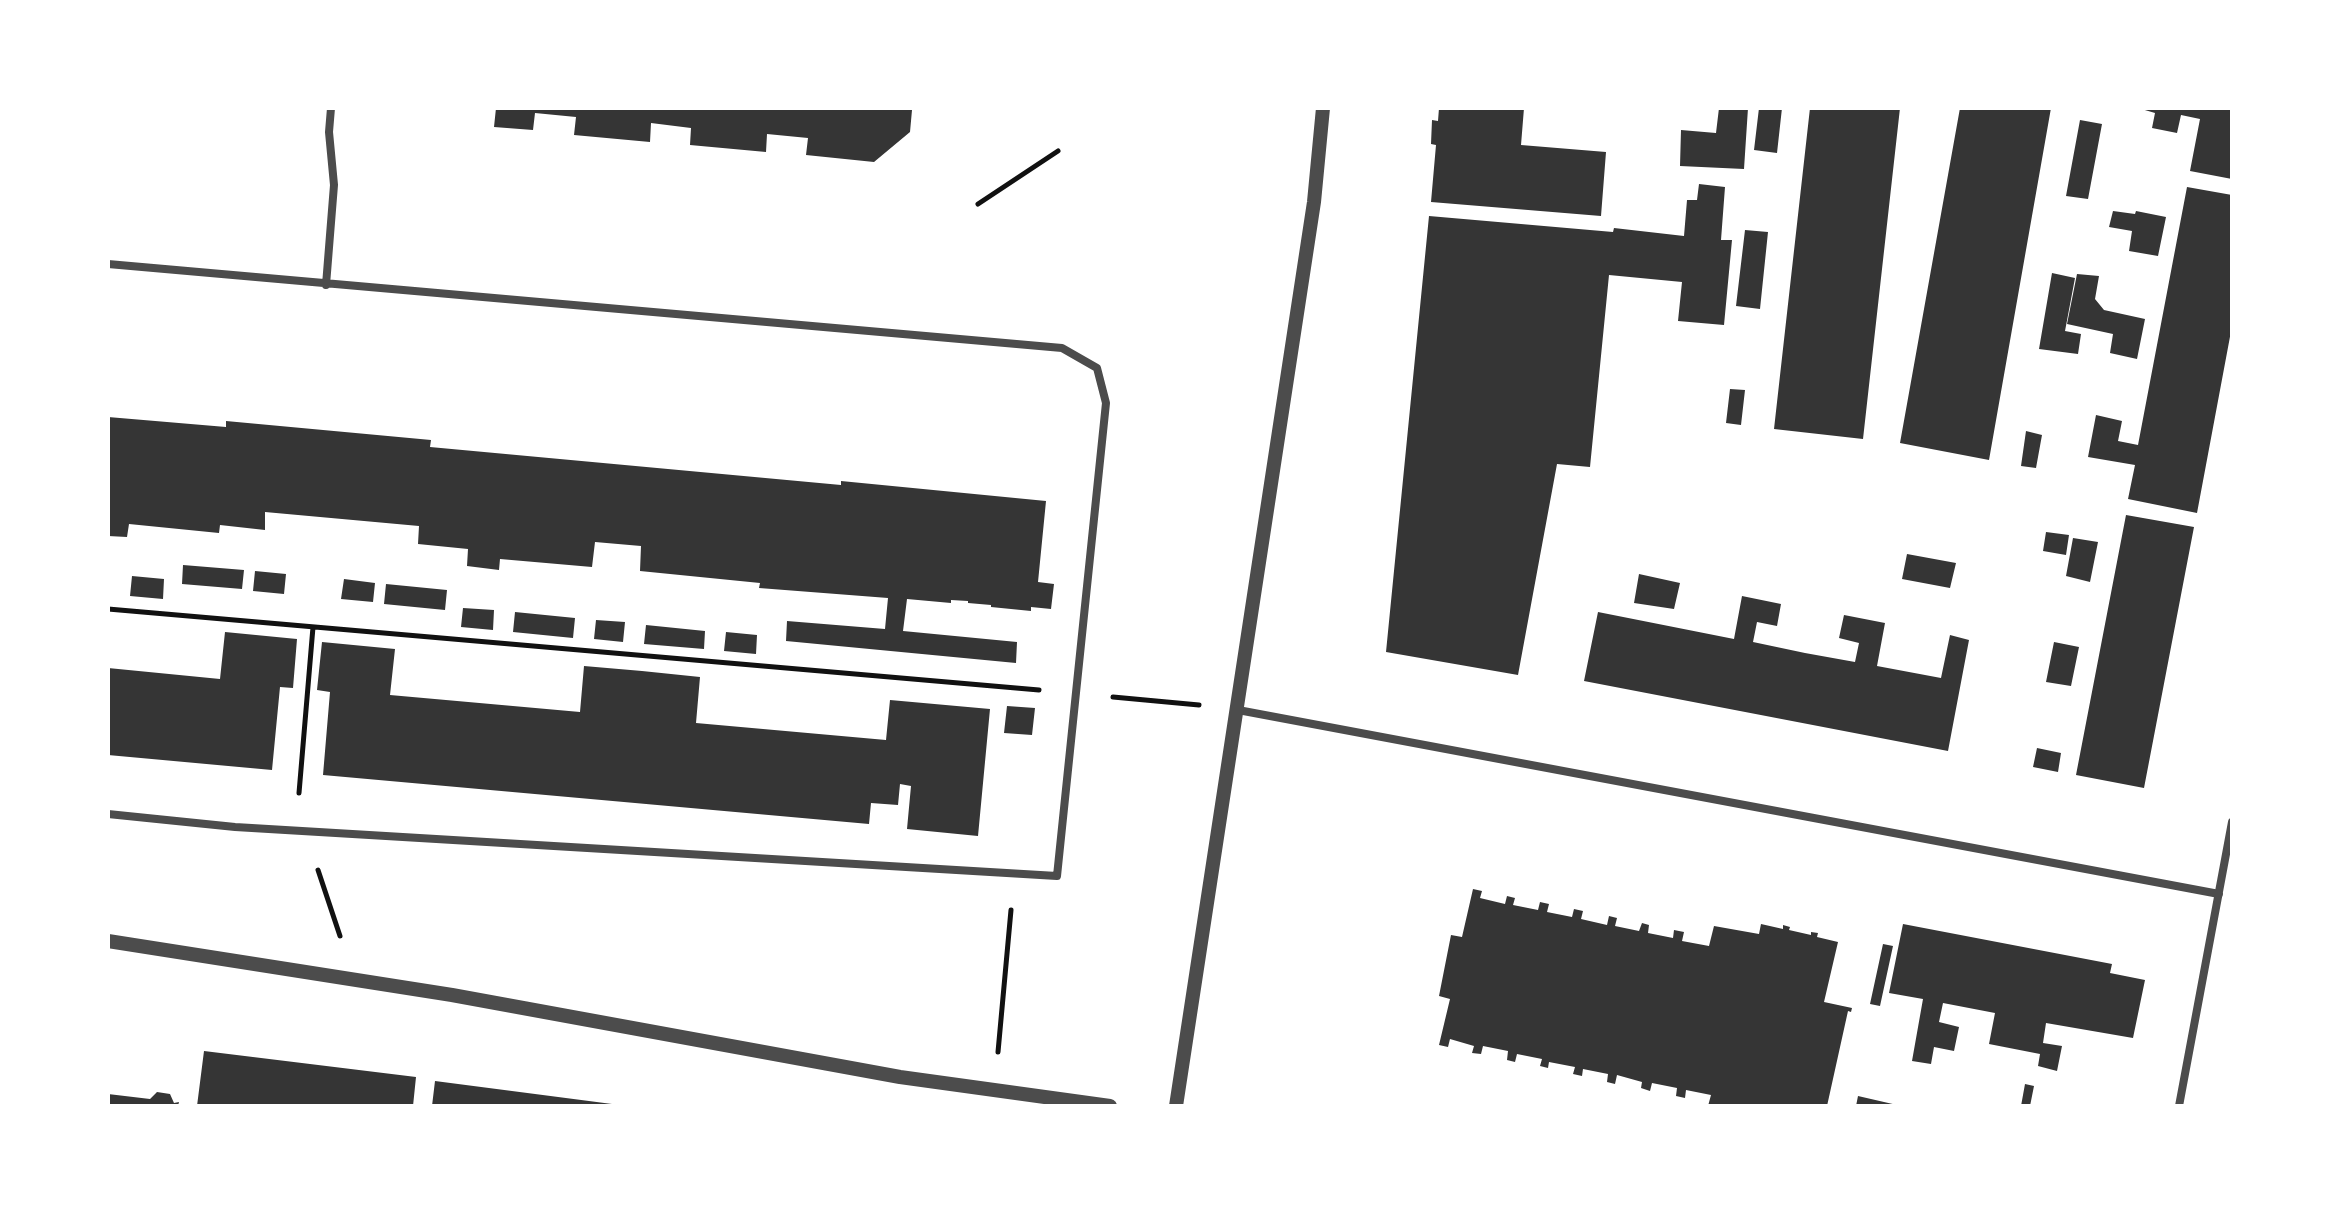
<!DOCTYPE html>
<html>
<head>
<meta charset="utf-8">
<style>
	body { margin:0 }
	#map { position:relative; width:2340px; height:1214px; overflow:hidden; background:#fff; font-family:"Zilla Slab",serif }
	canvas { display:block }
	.frame { position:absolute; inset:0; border:110px solid #fff; pointer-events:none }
</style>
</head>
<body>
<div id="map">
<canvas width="2340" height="1214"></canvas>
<div class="frame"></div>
</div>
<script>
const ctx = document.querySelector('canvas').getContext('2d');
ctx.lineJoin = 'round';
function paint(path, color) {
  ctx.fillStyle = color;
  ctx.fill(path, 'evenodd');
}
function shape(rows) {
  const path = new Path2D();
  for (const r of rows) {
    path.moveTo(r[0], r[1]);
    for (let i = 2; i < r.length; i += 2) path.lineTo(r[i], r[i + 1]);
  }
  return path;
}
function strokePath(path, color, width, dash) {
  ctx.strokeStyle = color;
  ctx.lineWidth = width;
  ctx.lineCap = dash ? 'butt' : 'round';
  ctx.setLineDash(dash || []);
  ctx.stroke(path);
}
paint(shape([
	[496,108,911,108,912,110,910,132,874,162,806,155,808,138,767,134,766,152,690,145,691,128,651,123,650,142,574,135,576,117,535,113,533,130,494,127],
	[1439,108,1524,108,1521,145,1606,152,1601,216,1431,202,1436,145,1431,144,1432,120,1438,121],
	[1719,108,1748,108,1744,169,1680,166,1681,130,1716,133],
	[1759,108,1782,108,1777,153,1754,150],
	[1810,108,1900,108,1863,439,1774,429],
	[1960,108,2051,108,1989,460,1900,443],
	[2138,108,2232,108,2232,179,2190,171,2200,119,2181,115,2177,133,2152,128,2155,113],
	[2080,120,2102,124,2088,199,2066,196],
	[1699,184,1725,187,1721,240,1732,240,1724,325,1678,321,1682,282,1609,275,1590,467,1557,464,1518,675,1386,652,1429,216,1613,232,1614,228,1684,236,1687,200,1697,200],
	[2187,187,2232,195,2232,326,2197,513,2128,499,2135,465,2088,457,2096,415,2122,421,2118,441,2138,445],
	[2113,211,2135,214,2136,211,2166,217,2158,256,2129,251,2132,231,2109,227],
	[1745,230,1768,232,1760,309,1736,306],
	[2052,273,2075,278,2065,331,2081,334,2078,354,2039,349],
	[2077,274,2099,276,2095,299,2104,310,2145,319,2137,359,2110,353,2113,334,2067,324],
	[1730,389,1745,390,1741,425,1726,423],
	[108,417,226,427,226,421,431,440,430,447,841,485,841,481,1046,501,1038,582,1054,584,1051,609,1031,607,1031,611,991,607,991,605,968,603,968,601,951,600,951,603,907,599,903,631,1017,642,1016,663,786,641,787,621,885,629,888,598,759,588,760,583,640,571,641,546,595,542,592,567,500,559,499,570,467,566,468,549,418,544,419,526,265,512,265,530,220,525,219,533,129,524,127,537,108,536],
	[2026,431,2042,435,2036,468,2021,466],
	[2126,515,2194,527,2144,788,2076,775],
	[2046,532,2069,535,2066,555,2043,551],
	[2073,538,2098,542,2090,582,2066,576],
	[1907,554,1956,563,1950,588,1902,579],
	[183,565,244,570,242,589,182,584],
	[255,571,286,574,284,594,253,591],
	[1639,574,1680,583,1674,609,1634,603],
	[132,576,164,579,163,599,130,596],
	[344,579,375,583,373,602,341,599],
	[386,584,447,590,445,610,384,604],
	[1742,596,1781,604,1777,626,1757,622,1753,642,1805,653,1855,662,1859,643,1839,638,1844,615,1885,623,1877,666,1941,678,1950,635,1969,640,1948,751,1584,681,1598,612,1734,639],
	[463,608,494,610,493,630,461,627],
	[515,612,575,618,573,638,513,632],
	[596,620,625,622,623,642,594,639],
	[646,625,705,631,704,649,644,644],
	[225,632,297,639,293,688,280,687,272,770,108,755,108,668,220,679],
	[726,632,757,635,756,654,724,651],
	[322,642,395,649,390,695,580,712,584,666,642,671,700,677,696,723,886,740,890,700,990,709,978,836,907,829,911,786,900,784,898,805,871,803,869,824,323,775,330,692,317,690],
	[2054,642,2079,647,2071,686,2046,682],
	[1007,706,1035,708,1032,735,1004,733],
	[2037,748,2061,753,2058,772,2033,767],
	[1473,889,1482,891,1480,898,1505,904,1507,896,1515,898,1513,905,1538,910,1540,902,1549,904,1547,912,1572,917,1574,909,1583,911,1581,919,1607,925,1609,916,1617,918,1615,926,1639,931,1642,923,1649,925,1648,933,1673,938,1674,930,1684,932,1682,941,1709,946,1714,926,1759,934,1761,924,1783,929,1783,925,1790,927,1789,930,1811,935,1811,932,1818,933,1817,937,1838,942,1824,1002,1852,1008,1851,1012,1848,1011,1827,1106,1708,1106,1711,1095,1686,1090,1685,1098,1676,1096,1677,1088,1652,1083,1650,1091,1641,1088,1642,1082,1617,1075,1615,1084,1607,1082,1608,1074,1583,1069,1582,1076,1573,1074,1575,1067,1549,1062,1548,1068,1540,1066,1542,1059,1517,1054,1515,1062,1507,1060,1508,1051,1483,1046,1481,1054,1472,1053,1474,1046,1450,1039,1448,1047,1439,1045,1450,999,1439,996,1451,935,1462,937],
	[1903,924,2112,964,2110,973,2145,980,2133,1038,2046,1023,2043,1043,2062,1046,2057,1071,2038,1066,2040,1054,1989,1044,1995,1013,1943,1003,1939,1022,1959,1027,1954,1051,1934,1047,1931,1064,1912,1061,1923,999,1889,993],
	[1883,944,1893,946,1880,1006,1870,1004],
	[204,1051,416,1077,413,1106,197,1106],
	[435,1081,612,1104,612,1106,432,1106],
	[2025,1084,2034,1086,2030,1106,2021,1106],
	[157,1092,170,1094,174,1103,179,1102,178,1106,108,1106,108,1094,150,1099],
	[1858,1096,1897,1105,1897,1106,1856,1106]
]), '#353535');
strokePath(shape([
	[978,204,1058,151],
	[108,609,1039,690],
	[1113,697,1199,705],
	[299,793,313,627],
	[318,870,340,936],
	[998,1052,1011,910]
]), '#111', 5);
strokePath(shape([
	[108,264,1062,348,1097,368,1106,403,1057,876,235,827,108,814],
	[326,285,334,185,329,132,331,108],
	[1238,710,2219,894],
	[2179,1106,2232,822]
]), '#4c4c4c', 8);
strokePath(shape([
	[108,941,452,995,900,1077,1110,1106],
	[1176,1106,1314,202,1323,108]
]), '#4c4c4c', 14);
</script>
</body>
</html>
